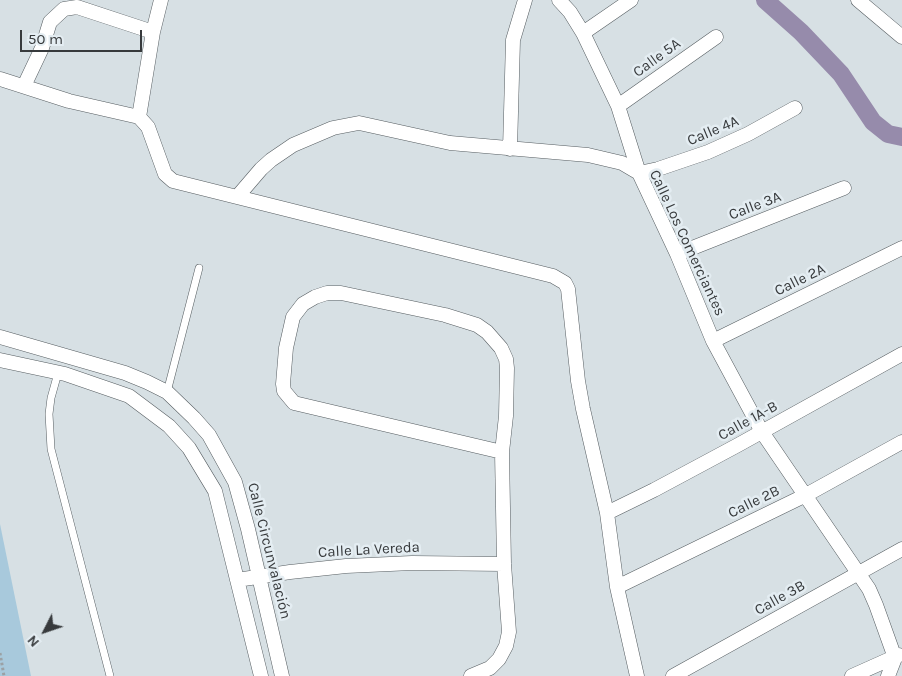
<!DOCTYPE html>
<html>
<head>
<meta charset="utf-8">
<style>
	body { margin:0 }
	#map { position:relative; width:902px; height:676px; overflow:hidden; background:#d7e0e4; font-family:Karla,sans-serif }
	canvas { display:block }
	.north { position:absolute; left:20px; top:606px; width:50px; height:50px; -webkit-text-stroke:4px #e4edf2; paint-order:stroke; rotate:229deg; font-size:14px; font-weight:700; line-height:20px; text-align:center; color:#373a3c }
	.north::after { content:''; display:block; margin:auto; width:18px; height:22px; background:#373a3c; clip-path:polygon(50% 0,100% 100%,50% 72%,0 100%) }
	.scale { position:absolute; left:20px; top:30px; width:122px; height:22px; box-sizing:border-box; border:2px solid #373a3c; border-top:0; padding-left:6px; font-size:15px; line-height:18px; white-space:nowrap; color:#373a3c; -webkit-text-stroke:4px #e4edf2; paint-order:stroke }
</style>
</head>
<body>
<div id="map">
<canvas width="902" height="676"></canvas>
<div class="north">N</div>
<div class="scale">50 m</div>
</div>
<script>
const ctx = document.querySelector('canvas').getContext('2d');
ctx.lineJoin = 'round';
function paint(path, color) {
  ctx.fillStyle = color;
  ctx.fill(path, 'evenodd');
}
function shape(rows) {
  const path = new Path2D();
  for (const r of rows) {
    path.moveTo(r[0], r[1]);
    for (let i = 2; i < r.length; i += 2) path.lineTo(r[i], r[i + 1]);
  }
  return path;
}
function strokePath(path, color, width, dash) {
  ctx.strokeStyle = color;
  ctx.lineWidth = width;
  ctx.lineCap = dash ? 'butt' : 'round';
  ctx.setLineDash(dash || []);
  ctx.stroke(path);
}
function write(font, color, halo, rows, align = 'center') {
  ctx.font = font + ' Karla,sans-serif';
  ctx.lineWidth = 5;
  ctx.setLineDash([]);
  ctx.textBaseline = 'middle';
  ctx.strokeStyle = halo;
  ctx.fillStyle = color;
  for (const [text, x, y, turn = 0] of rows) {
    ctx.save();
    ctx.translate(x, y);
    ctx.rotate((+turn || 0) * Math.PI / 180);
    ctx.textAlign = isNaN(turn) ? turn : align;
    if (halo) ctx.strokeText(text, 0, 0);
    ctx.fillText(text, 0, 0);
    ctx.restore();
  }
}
paint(shape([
	[0,524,31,676,0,676]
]), '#a8c9dc');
strokePath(shape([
	[765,0,801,32,841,74,873,122,888,134,902,137]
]), '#968bab', 18);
const service = shape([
	[58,373,51,398,49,414,51,449,110,676],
	[167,392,199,268]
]);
const minor = shape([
	[559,0,570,12,583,33,618,106,639,173,677,254,713,341,762,432,869,589,876,605,895,658,888,676],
	[858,0,902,37],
	[583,33,631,0],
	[0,79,69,101,139,117,148,127,165,174,173,181,553,276,565,283,568,289,578,381,583,409,607,513,617,587,637,676],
	[24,86,42,48,50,22,64,9,77,7,153,32],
	[618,106,716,37],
	[139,117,153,32,161,0],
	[510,149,513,40,525,0],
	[639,173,658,169,708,152,748,134,795,108],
	[237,197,261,169,271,160,293,145,333,128,359,123,450,143,588,155,622,163,639,173],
	[677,254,844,188],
	[0,337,125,373,147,382,167,392,194,418,209,435,235,482,248,529,282,676],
	[713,341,902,248],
	[0,360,65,374,129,396,169,426,189,448,215,491,261,676],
	[607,513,654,490,738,445,902,354],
	[237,580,290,572,346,566,412,563,504,564],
	[617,587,806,495,902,442],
	[471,676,490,668,499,659,506,646,509,632,504,564,502,452,506,416,507,368,506,359,501,348,487,332,477,325,445,315,341,293,327,293,315,297,303,304,293,317,286,348,283,384,284,391,294,403,502,452],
	[673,676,902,549],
	[852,676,899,655]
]);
strokePath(service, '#565d61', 8);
strokePath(minor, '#565d61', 15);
strokePath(shape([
	[0,653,4,676]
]), '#9ba1a5', 3, [2.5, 2.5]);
strokePath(service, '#fff', 7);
strokePath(minor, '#fff', 14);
write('15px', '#373a3c', '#e4edf2', [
	["Calle 5A",657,58,-36],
	["Calle 4A",713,131,-23],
	["Calle 3A",755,206,-21],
	["Calle Los Comerciantes",687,243,65],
	["Calle 2A",800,280,-26],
	["Calle 1A-B",748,421,-29],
	["Calle 2B",754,502,-26],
	["Calle La Vereda",369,550,-3],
	["Calle Circunvalación",269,551,76],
	["Calle 3B",780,598,-29]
]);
</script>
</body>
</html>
